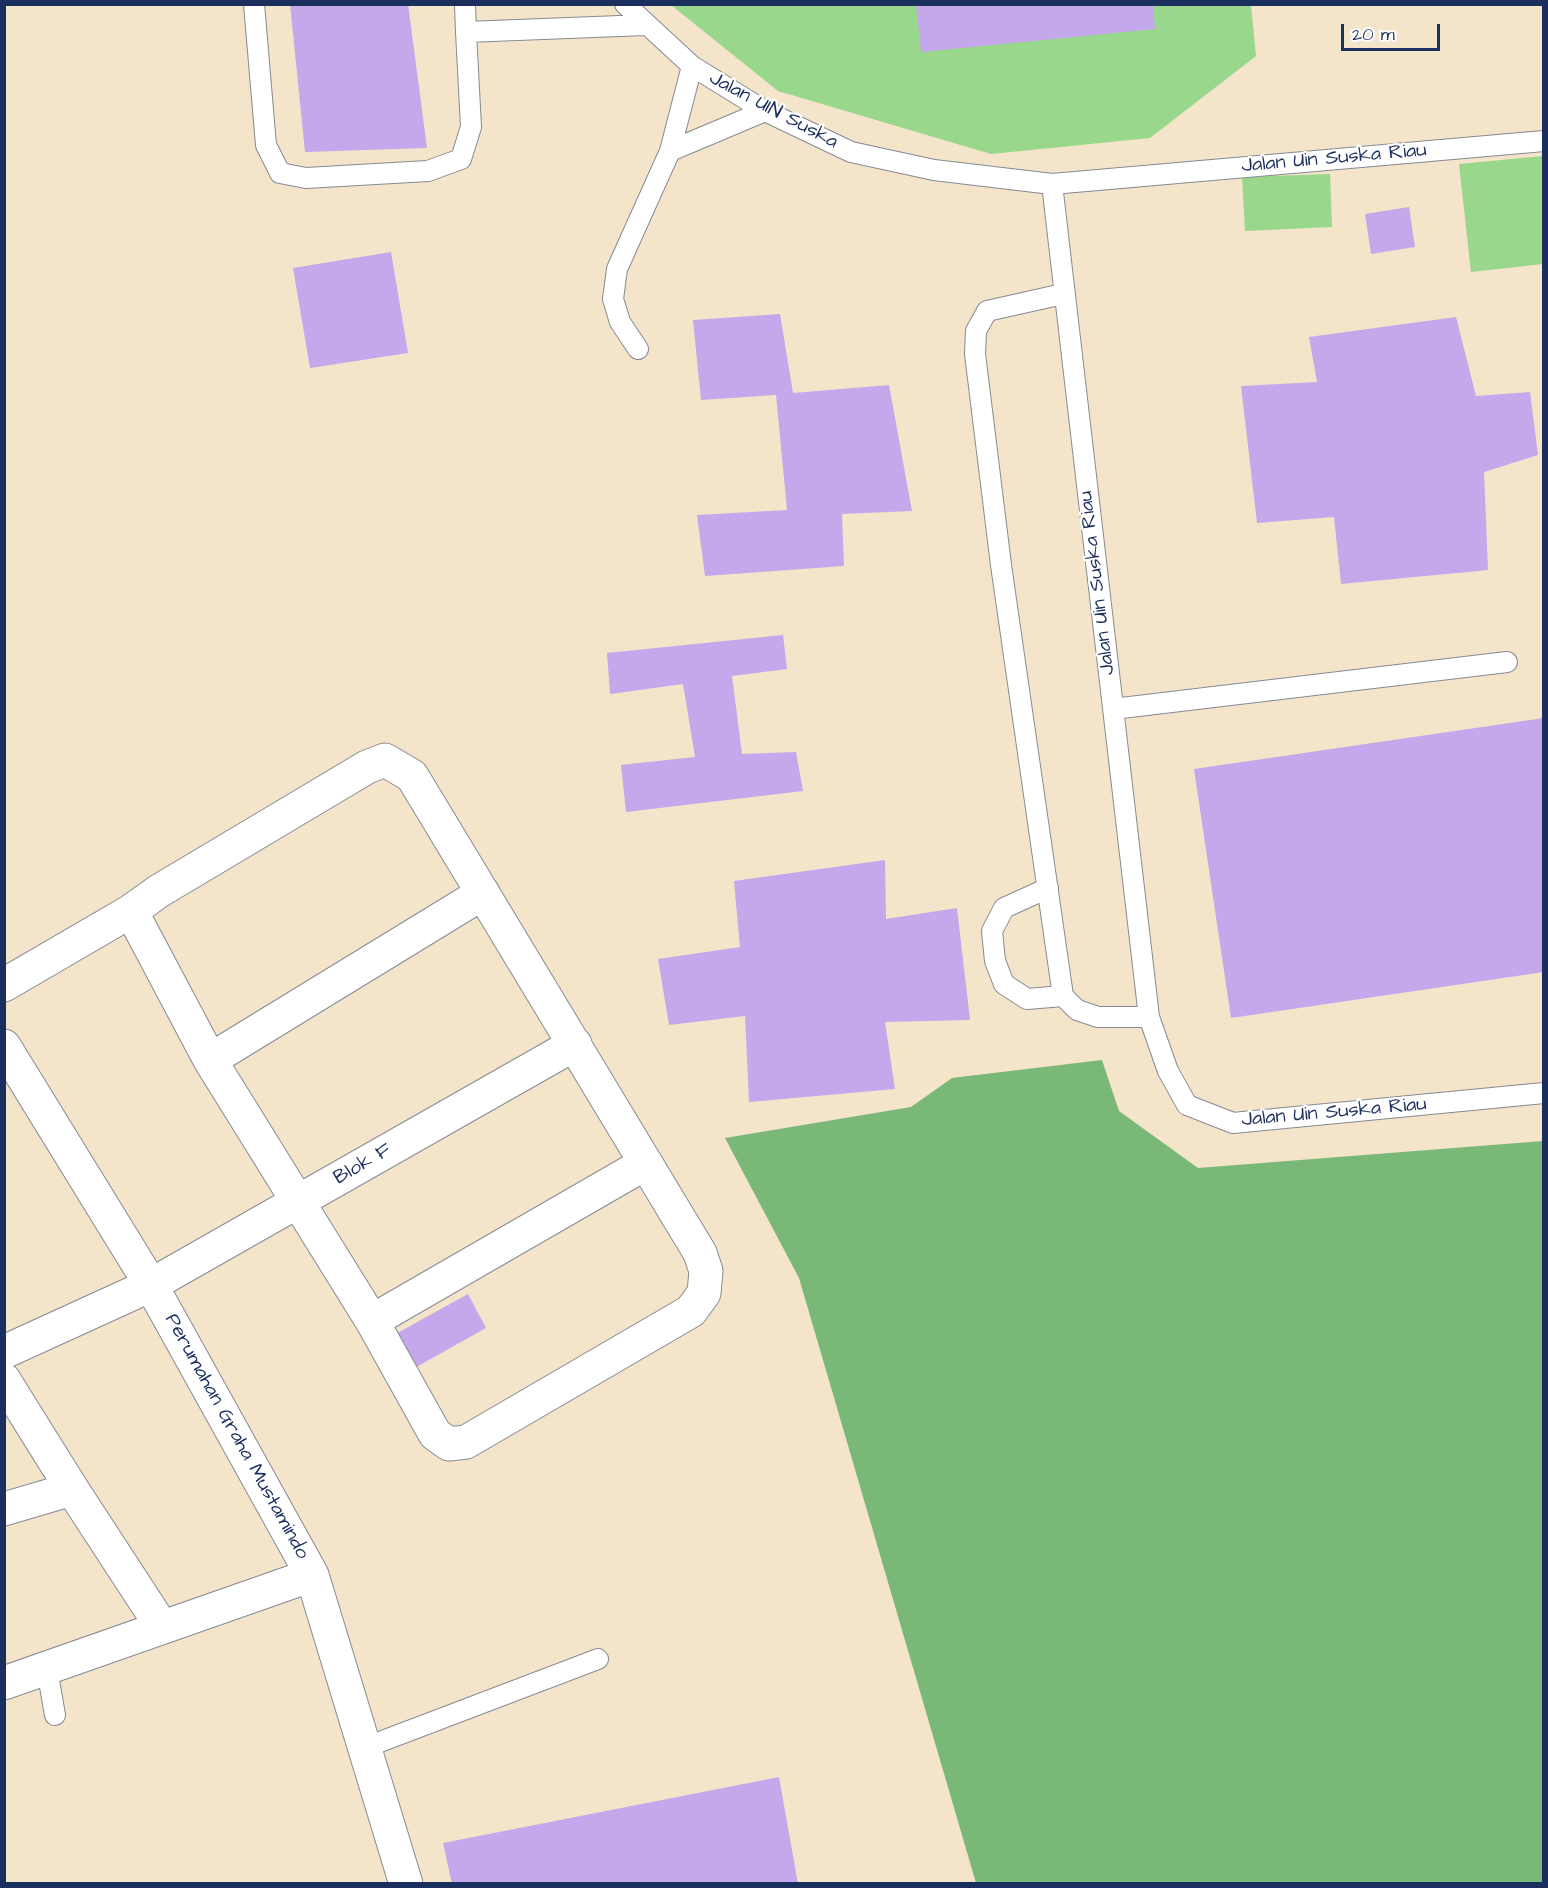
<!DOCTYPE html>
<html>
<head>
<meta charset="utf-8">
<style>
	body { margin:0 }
	#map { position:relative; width:1548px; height:1888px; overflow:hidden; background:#f3e4ca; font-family:"Architects Daughter",sans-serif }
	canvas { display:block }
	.frame { position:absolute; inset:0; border:6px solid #1b2f5e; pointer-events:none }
	.scale { position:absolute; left:1341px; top:24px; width:99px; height:27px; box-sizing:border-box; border:3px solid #1b2f5e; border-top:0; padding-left:8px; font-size:18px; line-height:21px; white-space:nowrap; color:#1b2f5e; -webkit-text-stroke:4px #fff; paint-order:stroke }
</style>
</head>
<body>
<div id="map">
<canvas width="1548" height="1888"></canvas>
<div class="frame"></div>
<div class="scale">20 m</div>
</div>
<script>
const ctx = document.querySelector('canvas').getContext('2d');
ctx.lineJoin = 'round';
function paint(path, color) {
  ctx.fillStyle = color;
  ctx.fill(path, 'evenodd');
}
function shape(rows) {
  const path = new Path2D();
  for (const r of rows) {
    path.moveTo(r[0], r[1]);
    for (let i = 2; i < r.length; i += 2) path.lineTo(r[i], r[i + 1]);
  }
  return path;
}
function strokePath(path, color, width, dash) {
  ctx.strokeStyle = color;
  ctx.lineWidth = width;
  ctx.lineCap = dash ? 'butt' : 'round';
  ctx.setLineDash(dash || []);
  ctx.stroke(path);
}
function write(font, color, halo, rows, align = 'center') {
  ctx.font = font + ' "Architects Daughter",sans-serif';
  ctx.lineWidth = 4.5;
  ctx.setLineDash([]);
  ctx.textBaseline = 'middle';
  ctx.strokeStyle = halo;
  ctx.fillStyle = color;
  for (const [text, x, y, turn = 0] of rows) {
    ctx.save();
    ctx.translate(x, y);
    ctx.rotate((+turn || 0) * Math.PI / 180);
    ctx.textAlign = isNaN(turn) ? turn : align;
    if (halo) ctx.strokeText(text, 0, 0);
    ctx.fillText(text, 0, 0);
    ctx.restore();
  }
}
paint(shape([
	[671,5,1251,5,1256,56,1150,138,991,154,778,91],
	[1543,156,1543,264,1471,272,1459,164],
	[1330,174,1332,227,1245,231,1242,177]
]), '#99d78c');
paint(shape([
	[1102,1060,1119,1111,1198,1168,1543,1141,1543,1883,976,1883,799,1278,725,1138,911,1107,952,1078]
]), '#7ab878');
paint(shape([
	[290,4,408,4,427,148,305,152],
	[916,4,1153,4,1155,29,921,52],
	[1409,207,1415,247,1371,254,1365,214],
	[391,252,408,353,310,368,293,268],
	[780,314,793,393,889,385,912,511,842,514,844,566,705,576,697,515,787,510,776,395,701,400,693,320],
	[1456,317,1476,396,1530,392,1538,455,1484,472,1488,570,1341,584,1334,517,1257,523,1241,386,1317,382,1309,337],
	[783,635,787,669,732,676,742,754,796,752,803,791,626,812,621,765,695,757,683,684,610,694,607,653],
	[1544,718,1544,972,1231,1018,1194,769],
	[885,860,886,919,957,908,970,1020,885,1022,895,1089,749,1102,745,1016,669,1025,658,959,740,947,734,881],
	[468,1294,486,1328,411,1370,392,1336],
	[779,1777,798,1884,452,1884,443,1843]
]), '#c5a7ec');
const service = shape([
	[254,4,266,145,280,173,306,178,428,171,461,159,471,127,466,32],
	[465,4,466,32,646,25],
	[625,4,692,66,765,111,851,152,934,170,1052,184],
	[1544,141,1052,184,1149,1017,1168,1071,1187,1105,1233,1123,1544,1093],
	[670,151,765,111],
	[1063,294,987,311,976,331,975,354,1001,565,1063,996,1077,1010,1098,1017,1149,1017],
	[638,349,620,322,613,299,617,269,670,151,692,66],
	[1113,709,1507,662],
	[1048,888,1004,908,992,931,995,961,1004,984,1027,999,1063,996],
	[47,1669,55,1715],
	[364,1748,598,1659]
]);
const minor = shape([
	[4,985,131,911,159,891,367,767,385,760,412,776,700,1253,706,1271,704,1293,691,1311,466,1442,449,1444,435,1434,372,1321,210,1060,131,911],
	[4,1046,151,1285,312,1575,4,1683],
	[210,1060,483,893],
	[372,1321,646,1163],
	[4,1352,151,1285,575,1044],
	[4,1380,72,1489,162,1627],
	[4,1509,72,1489],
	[312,1575,406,1884]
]);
strokePath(service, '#878a94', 22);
strokePath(minor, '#878a94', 35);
strokePath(service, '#fff', 20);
strokePath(minor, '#fff', 33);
write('20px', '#1b2f5e', '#fff', [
	["Jalan UIN Suska",773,111,28],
	["Jalan Uin Suska Riau",1334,159,-5],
	["Jalan Uin Suska Riau",1098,583,-97],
	["Jalan Uin Suska Riau",1334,1113,-5],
	["Blok F",363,1165,-30],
	["Perumahan Graha Mustamindo",236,1437,61]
]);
</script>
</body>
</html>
